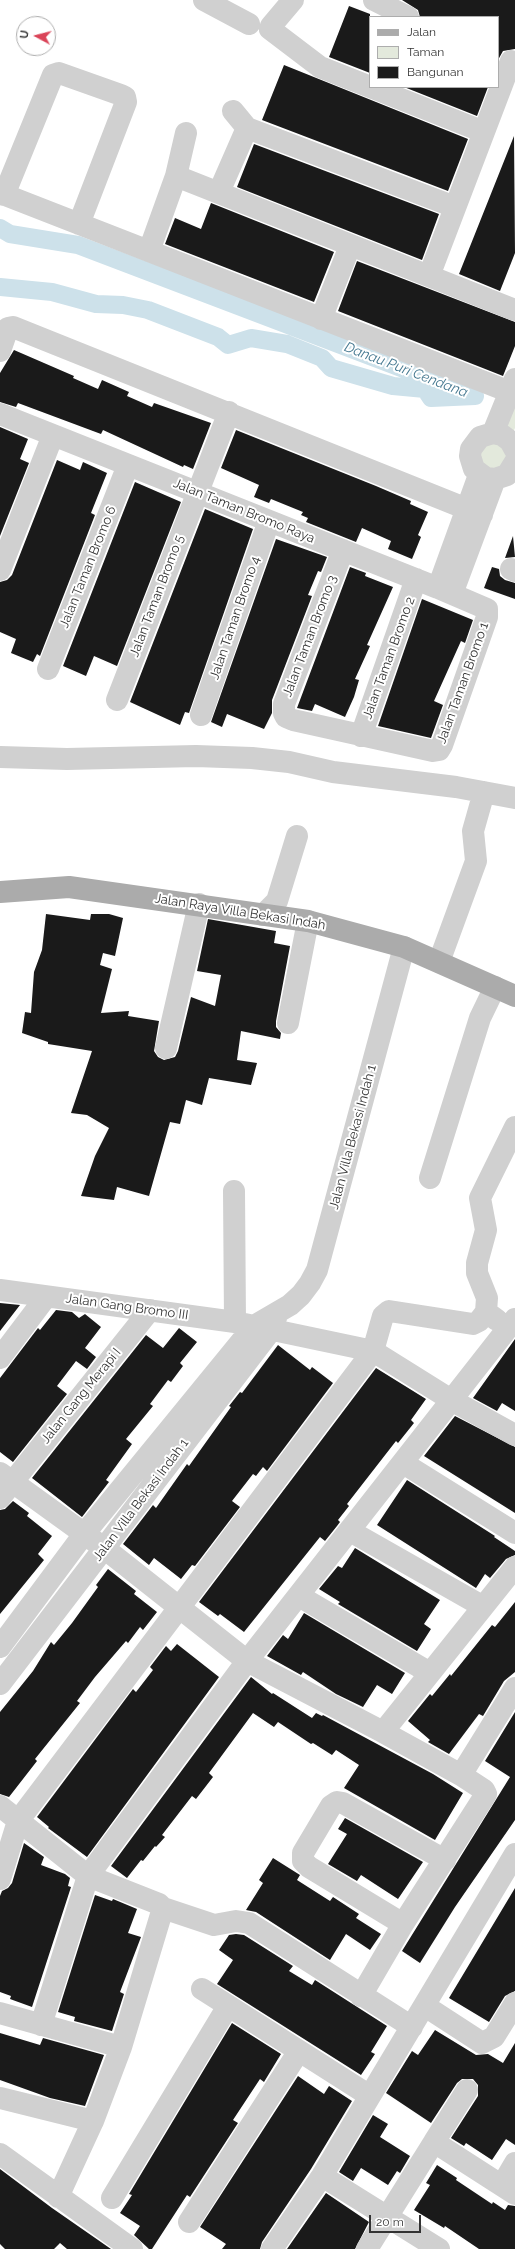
<!DOCTYPE html>
<html>
<head>
<meta charset="utf-8">
<style>
	body { margin:0 }
	#map { position:relative; width:515px; height:2249px; overflow:hidden; background:#fff; font-family:Raleway,sans-serif }
	canvas { display:block }
	.legend { position:absolute; left:369px; top:16px; width:130px; height:72px; box-sizing:border-box; background:#fff; border:1px solid #adadad; margin:0; padding:5px 7px; list-style:none; font-size:12px; color:#333 }
	.legend li { display:flex; align-items:center; gap:8px; height:20px }
	.legend b { width:20px; border:1px solid #adadad }
	.north { position:absolute; left:16px; top:16px; width:40px; height:40px; box-sizing:border-box; background:#fff; border:1px solid #adadad; border-radius:50%; rotate:277deg; font-size:11px; font-weight:700; line-height:16px; text-align:center; color:#333 }
	.north::after { content:''; display:block; margin:auto; width:14px; height:18px; background:#da4458; clip-path:polygon(50% 0,100% 100%,50% 72%,0 100%) }
	.scale { position:absolute; left:369px; top:2215px; width:52px; height:18px; box-sizing:border-box; border:2px solid #333; border-top:0; padding-left:5px; font-size:12px; line-height:14px; white-space:nowrap; color:#333; -webkit-text-stroke:3px #fff; paint-order:stroke }
</style>
</head>
<body>
<div id="map">
<canvas width="515" height="2249"></canvas>
<ul class="legend">
<li><b style="height:5px;background:#ababab"></b>Jalan</li>
<li><b style="height:11px;background:#e3e9dc"></b>Taman</li>
<li><b style="height:11px;background:#1a1a1a"></b>Bangunan</li>
</ul>
<div class="north">U</div>
<div class="scale">20 m</div>
</div>
<script>
const ctx = document.querySelector('canvas').getContext('2d');
ctx.lineJoin = 'round';
function paint(path, color) {
  ctx.fillStyle = color;
  ctx.fill(path, 'evenodd');
}
function shape(rows) {
  const path = new Path2D();
  for (const r of rows) {
    path.moveTo(r[0], r[1]);
    for (let i = 2; i < r.length; i += 2) path.lineTo(r[i], r[i + 1]);
  }
  return path;
}
function strokePath(path, color, width, dash) {
  ctx.strokeStyle = color;
  ctx.lineWidth = width;
  ctx.lineCap = dash ? 'butt' : 'round';
  ctx.setLineDash(dash || []);
  ctx.stroke(path);
}
function write(font, color, halo, rows, align = 'center') {
  ctx.font = font + ' Raleway,sans-serif';
  ctx.lineWidth = 4;
  ctx.setLineDash([]);
  ctx.textBaseline = 'middle';
  ctx.strokeStyle = halo;
  ctx.fillStyle = color;
  for (const [text, x, y, turn = 0] of rows) {
    ctx.save();
    ctx.translate(x, y);
    ctx.rotate((+turn || 0) * Math.PI / 180);
    ctx.textAlign = isNaN(turn) ? turn : align;
    if (halo) ctx.strokeText(text, 0, 0);
    ctx.fillText(text, 0, 0);
    ctx.restore();
  }
}
paint(shape([
	[515,379,515,428,510,441,513,446,495,479,471,449]
]), '#e3e9dc');
strokePath(shape([
	[0,228,10,234,78,245,475,396,431,398,425,389,393,386,331,368,322,358,287,344,251,338,228,345,218,337,148,310,123,305,96,304,52,292,0,287]
]), '#cde1ea', 18);
paint(shape([
	[402,0,515,0,515,49,503,51,498,60,498,17,420,17,418,10],
	[349,6,370,14,370,73,329,57],
	[284,65,468,139,448,191,262,120],
	[404,87,488,87,477,116],
	[514,136,515,253,500,291,459,274],
	[254,144,439,214,422,260,237,187],
	[211,203,334,252,314,302,165,244,175,218,201,229],
	[357,261,515,322,515,346,503,376,338,311],
	[14,350,74,376,73,378,98,389,102,380,129,392,127,396,152,407,154,403,211,423,193,469,184,465,183,467,103,430,101,434,18,403,16,407,0,402,0,373],
	[0,427,28,439,20,459,29,463,0,536],
	[236,430,376,486,411,501,410,504,428,512,418,535,421,537,412,559,388,549,391,541,362,528,356,542,306,522,308,518,301,515,303,512,271,499,269,503,254,497,259,485,221,468],
	[57,460,80,470,83,462,107,473,91,513,95,515,40,656,37,654,33,662,11,653,16,639,0,632,0,582,7,580,12,575],
	[135,482,181,502,117,666,94,656,86,676,63,666],
	[205,509,253,529,189,713,185,712,180,725,130,702],
	[513,536,515,557,505,558],
	[276,539,327,557,321,572,318,571,308,595,312,596,272,700,272,713,264,729,227,714,222,727,211,722],
	[350,567,366,573,365,576,393,587,367,645,370,646,355,679,359,680,354,697,345,717,315,704,312,711,297,708],
	[492,567,499,569,500,576,505,580,515,583,515,599,484,588],
	[422,599,473,620,465,643,461,641,434,701,443,705,431,738,378,726],
	[46,914,90,920,91,914,109,914,123,918,115,956,103,953,100,965,112,969,101,1013,129,1011,128,1016,159,1021,154,1051,158,1057,164,1060,175,1057,178,1051,191,997,215,1006,221,975,197,971,208,919,276,931,274,943,290,946,276,1021,276,1027,281,1033,280,1039,241,1031,237,1060,257,1063,251,1085,209,1078,202,1105,186,1100,180,1124,170,1122,149,1196,117,1187,114,1200,81,1196,95,1156,109,1128,87,1115,71,1113,92,1051,48,1044,48,1042,22,1033,25,1012,31,1013,34,972,42,950],
	[0,1303,20,1305,0,1331],
	[56,1310,72,1312,79,1318,85,1314,101,1327,85,1348,96,1357,87,1369,76,1361,57,1386,67,1394,13,1462,0,1452,0,1378,38,1328,40,1330],
	[179,1328,197,1342,180,1363,183,1366,171,1382,168,1380,150,1404,153,1406,126,1439,132,1444,106,1480,109,1482,82,1517,32,1478,146,1335,163,1348],
	[515,1339,515,1411,502,1403,497,1411,473,1398],
	[278,1345,310,1370,312,1367,333,1383,267,1471,263,1467,256,1476,253,1474,232,1501,240,1507,195,1566,192,1565,181,1579,154,1558,149,1565,123,1544,153,1505,156,1508,187,1464,189,1466,231,1407,229,1406,240,1392,242,1393],
	[376,1368,426,1399,411,1420,414,1423,398,1443,396,1441,347,1504,349,1506,338,1520,340,1522,337,1526,325,1541,320,1537,244,1632,220,1614,218,1616,199,1602],
	[455,1416,515,1447,515,1513,424,1456],
	[407,1480,495,1536,494,1537,515,1551,515,1555,506,1559,490,1578,485,1574,476,1588,377,1525],
	[13,1501,29,1513,27,1516,52,1536,38,1554,44,1560,0,1614,0,1510,5,1509],
	[355,1548,440,1600,424,1624,431,1629,417,1651,338,1604,340,1602,319,1589,338,1566,342,1568],
	[108,1569,136,1591,134,1594,157,1612,143,1630,140,1627,128,1643,126,1641,95,1677,77,1701,80,1703,35,1759,37,1761,9,1797,0,1794,0,1712,33,1671,51,1642,54,1645,72,1623,98,1587,96,1585],
	[515,1602,515,1672,504,1681,483,1716,479,1714,449,1754,428,1742,430,1740,408,1721,430,1694,432,1696,450,1674,451,1676,492,1625,495,1627],
	[304,1613,405,1673,392,1694,377,1685,363,1707,336,1694,303,1672,301,1675,267,1656,283,1635,288,1639],
	[177,1644,219,1677,87,1857,48,1828,49,1827,37,1817,133,1689,136,1692,153,1670,150,1667,166,1646,171,1651],
	[251,1677,272,1694,273,1693,312,1718,316,1713,322,1716,323,1715,433,1774,463,1793,435,1840,344,1788,359,1765,336,1750,332,1755,313,1743,311,1744,278,1722,274,1727,253,1713,209,1773,213,1777,196,1799,192,1796,162,1835,165,1837,156,1847,155,1846,143,1861,141,1860,127,1878,111,1866],
	[515,1712,515,1820,455,1907,420,1963,402,1951,510,1777,485,1761],
	[345,1818,423,1862,398,1899,361,1875,357,1881,328,1864,347,1834,338,1829],
	[24,1843,44,1857,41,1865,65,1874,70,1878,68,1886,71,1887,32,2007,10,1999,11,1996,0,1992,0,1896,2,1891,8,1888,12,1883],
	[273,1858,300,1875,297,1880,330,1901,333,1897,359,1914,356,1918,381,1934,370,1950,346,1934,330,1960,256,1912,246,1910,263,1883,259,1880],
	[515,1888,515,1991,505,1996,489,2022,449,1998],
	[95,1895,112,1901,113,1899,137,1909,128,1933,141,1937,120,1992,124,1994,112,2031,74,2021,75,2017,58,2012],
	[236,1934,244,1935,293,1966,289,1971,312,1985,315,1980,387,2026,371,2052,375,2054,361,2075,217,1984,233,1960,219,1950,229,1935],
	[232,2023,281,2054,264,2082,260,2079,233,2120,238,2123,190,2197,187,2195,152,2249,149,2249,134,2235,140,2226,120,2213,132,2195,129,2194],
	[435,2030,476,2055,488,2054,503,2063,515,2043,515,2145,506,2139,492,2160,466,2143,464,2146,451,2138,478,2096,478,2085,473,2079,462,2079,457,2083,431,2123,386,2093,412,2051,418,2055],
	[0,2033,40,2045,43,2038,104,2055,85,2106,50,2098,0,2080],
	[298,2076,324,2094,329,2086,352,2101,311,2169,262,2242,260,2249,222,2249,226,2244,200,2227],
	[373,2115,388,2124,380,2137,410,2156,400,2173,397,2171,388,2185,361,2168,353,2181,339,2172],
	[437,2165,457,2178,456,2180,492,2204,493,2202,505,2210,508,2205,515,2206,515,2249,479,2249,445,2226,444,2228,414,2210,430,2185,426,2183],
	[0,2169,52,2208,111,2249,67,2249,60,2243,54,2249,5,2249,0,2244],
	[326,2193,369,2222,355,2249,287,2249]
]), '#1a1a1a');
strokePath(shape([
	[204,0,249,24],
	[293,0,271,26,270,29,320,67,484,132],
	[374,0,408,17],
	[233,111,247,128,455,207],
	[176,176,515,310],
	[219,192,247,128],
	[0,193,510,392],
	[4,195,53,75,59,73,121,95,125,97,126,102,79,224],
	[149,251,176,176,186,133],
	[429,276,511,61],
	[321,319,350,246],
	[0,351,8,328,13,327,482,515],
	[0,414,438,588,487,609,487,617,442,745,439,750,433,751,293,720,286,717,284,713,284,704,343,550],
	[493,433,515,379],
	[515,450,510,441,502,435,493,433,480,437,471,449,470,456,474,469,486,478,495,479,507,475,515,462],
	[511,569,515,571],
	[0,570,53,435],
	[438,588,479,475],
	[452,594,495,479],
	[48,669,128,465],
	[117,700,229,412],
	[201,715,269,521],
	[361,736,416,579],
	[0,757,67,759,196,756,252,758,289,762,333,772,456,787,515,798],
	[263,915,277,901,297,836],
	[439,962,476,861,473,831,484,792],
	[288,1023,308,921],
	[166,1048,199,904],
	[430,1178,480,1018,495,987],
	[234,1191,235,1322],
	[0,1290,235,1322,373,1351,453,1401,515,1435],
	[497,1320,486,1312,487,1298,477,1273,477,1263,486,1230,480,1198,515,1127],
	[0,1358,46,1297],
	[403,1463,515,1533],
	[0,1473,104,1548,247,1661,383,1732,515,1567],
	[0,1498,150,1310],
	[350,1531,482,1606],
	[299,1596,430,1673],
	[0,1647,84,1534,254,1326,290,1305,301,1295,310,1283,317,1270,404,947],
	[0,1684,272,1329,276,1318],
	[461,1775,515,1688],
	[0,1806,88,1876,159,1904,163,1908,214,1925,236,1921,249,1923,412,2027],
	[0,1879,18,1821,373,1351,383,1316,389,1311,473,1324,479,1321,486,1312],
	[403,1924,309,1867,303,1861,303,1853,331,1806,337,1802,343,1803,445,1860],
	[202,1989,370,2096],
	[361,1996,403,1924,486,1794,484,1790,461,1775,383,1732],
	[425,2006,482,2043,494,2037,515,2003],
	[0,2013,121,2047],
	[41,2025,88,1876,247,1661,515,1319],
	[0,2098,93,2121],
	[434,2142,467,2090],
	[0,2154,132,2249],
	[322,2176,439,2249],
	[502,2185,515,2163],
	[58,2197,93,2121,121,2047,163,1908],
	[112,2198,228,2006],
	[189,2222,299,2051],
	[272,2249,322,2176,515,1854],
	[367,2249,434,2142,515,2194]
]), '#d0d0d0', 22);
strokePath(shape([
	[0,892,69,887,308,921,404,947,515,996]
]), '#ababab', 22);
write('13px', '#333', '#fff', [
	["Jalan Taman Bromo Raya",244,511,22],
	["Jalan Taman Bromo 6",88,567,-68],
	["Jalan Taman Bromo 5",157,596,-69],
	["Jalan Taman Bromo 4",235,618,-71],
	["Jalan Taman Bromo 3",310,636,-69],
	["Jalan Taman Bromo 2",389,658,-70],
	["Jalan Taman Bromo 1",463,683,-70],
	["Jalan Raya Villa Bekasi Indah",240,912,9],
	["Jalan Villa Bekasi Indah 1",353,1137,-75],
	["Jalan Gang Bromo III",127,1307,8],
	["Jalan Gang Merapi I",81,1396,-51],
	["Jalan Villa Bekasi Indah 1",141,1500,-53]
]);
write('italic 14px', '#457890', '#fff', [
	["Danau Puri Cendana",406,370,21]
]);
</script>
</body>
</html>
